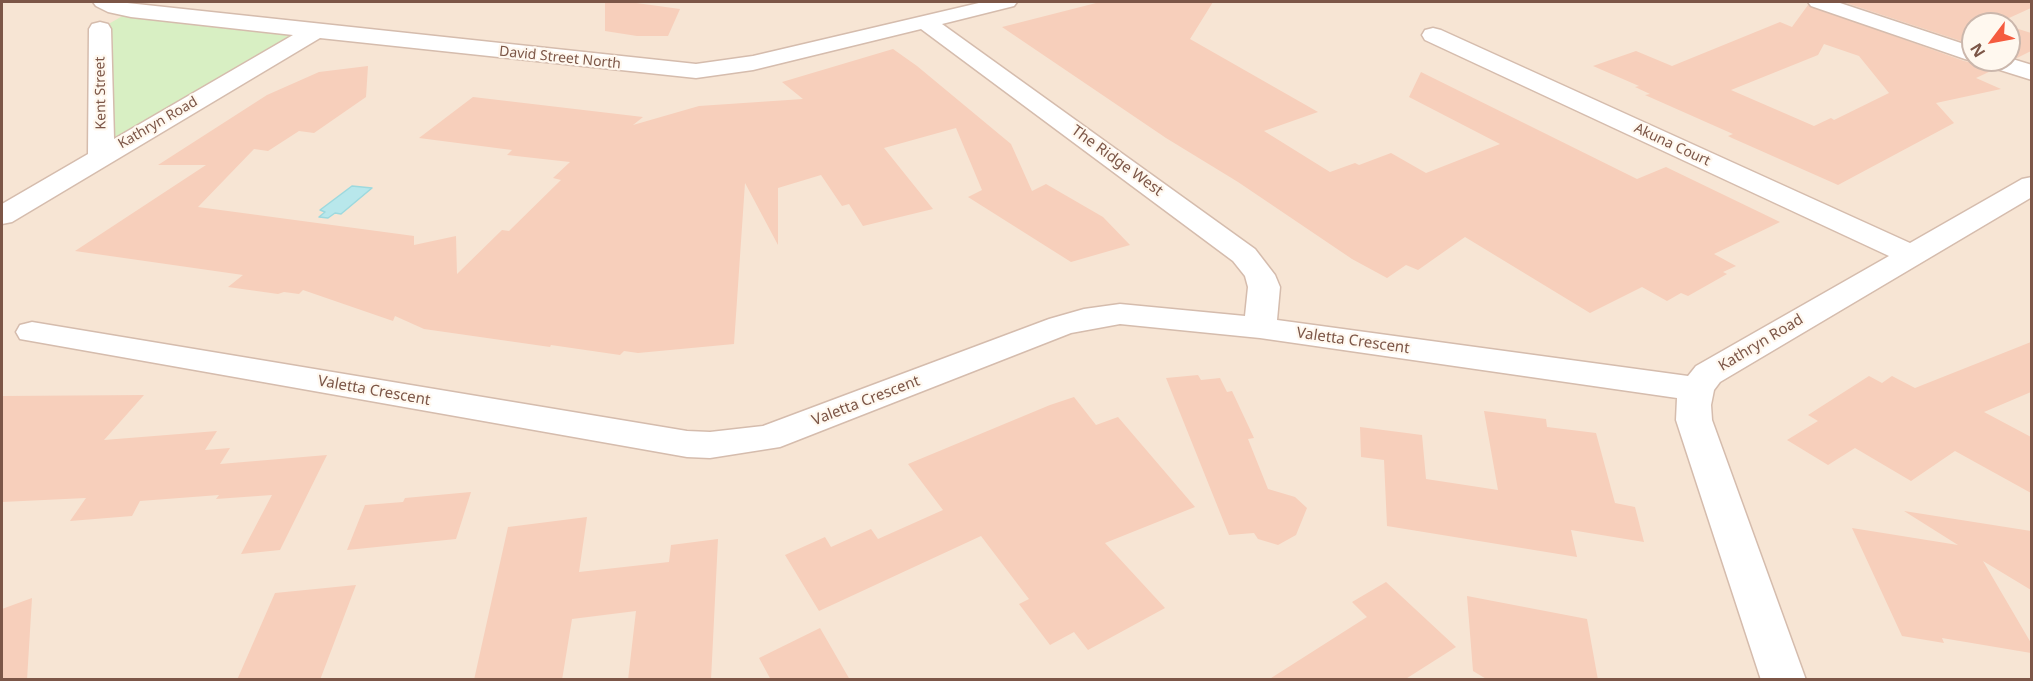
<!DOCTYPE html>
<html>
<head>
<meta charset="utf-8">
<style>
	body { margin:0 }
	#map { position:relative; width:2033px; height:681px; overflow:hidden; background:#fff4e7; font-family:"Noto Sans",sans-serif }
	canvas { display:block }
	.frame { position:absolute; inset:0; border:3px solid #7c5647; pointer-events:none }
	.north { position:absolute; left:1961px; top:12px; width:60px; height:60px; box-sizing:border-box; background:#fff8ef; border:2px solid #cbb7ac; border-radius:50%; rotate:238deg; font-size:16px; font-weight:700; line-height:24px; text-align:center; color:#7c5647 }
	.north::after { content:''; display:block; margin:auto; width:21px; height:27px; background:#f55b3f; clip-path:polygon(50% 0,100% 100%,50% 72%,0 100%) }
</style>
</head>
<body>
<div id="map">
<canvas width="2033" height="681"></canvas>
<div class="frame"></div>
<div class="north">N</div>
</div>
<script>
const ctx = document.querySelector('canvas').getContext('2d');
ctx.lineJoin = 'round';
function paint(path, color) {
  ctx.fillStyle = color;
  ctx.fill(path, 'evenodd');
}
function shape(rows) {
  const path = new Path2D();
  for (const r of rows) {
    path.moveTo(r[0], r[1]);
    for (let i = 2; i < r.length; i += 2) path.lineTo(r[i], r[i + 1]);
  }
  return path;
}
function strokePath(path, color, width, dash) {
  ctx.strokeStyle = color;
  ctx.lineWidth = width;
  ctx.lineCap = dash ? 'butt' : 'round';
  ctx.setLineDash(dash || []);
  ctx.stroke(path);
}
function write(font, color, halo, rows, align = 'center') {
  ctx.font = font + ' "Noto Sans",sans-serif';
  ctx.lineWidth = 4.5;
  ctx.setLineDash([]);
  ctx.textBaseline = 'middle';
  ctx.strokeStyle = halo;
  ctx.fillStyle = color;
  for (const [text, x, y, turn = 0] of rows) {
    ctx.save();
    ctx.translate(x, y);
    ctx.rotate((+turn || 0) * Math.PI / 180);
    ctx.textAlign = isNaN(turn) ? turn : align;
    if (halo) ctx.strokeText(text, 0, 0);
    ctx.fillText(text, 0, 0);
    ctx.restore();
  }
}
paint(shape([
	[2,2,2031,2,2031,679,2,679],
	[1973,24,2009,24,2009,60,1973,60]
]), '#f7e5d4');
paint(shape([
	[131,11,316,31,101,157,100,29]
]), '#d8efc3');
const water = shape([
	[352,186,372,188,341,214,335,213,328,218,319,217,325,212,320,210,352,186]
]);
paint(water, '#b8e7eb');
strokePath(water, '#9dd9de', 1.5);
paint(shape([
	[605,2,629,2,680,9,668,36,637,36,605,31],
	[1100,2,1213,2,1190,39,1318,112,1264,131,1330,172,1355,163,1359,165,1391,153,1426,173,1500,144,1409,97,1421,72,1637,179,1666,167,1780,222,1714,254,1736,266,1723,272,1727,274,1688,296,1681,293,1667,301,1642,287,1590,313,1465,237,1418,270,1406,265,1387,278,1352,259,1238,182,1166,138,1002,27],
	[1843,2,2031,2,2031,8,1998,23,2002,24,1973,24,1973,45],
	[1808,5,1964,61,1974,63,1979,60,1983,67,1993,70,1976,78,2001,89,1936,103,1954,123,1838,185,1732,138,1728,136,1733,134,1645,95,1650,94,1635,87,1639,86,1593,66,1636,51,1672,66,1780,22,1792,27],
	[1824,44,1859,56,1889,93,1834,120,1831,118,1814,126,1731,90,1818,55],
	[2009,26,2031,33,2031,51,2017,58,2009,56],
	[893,49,917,66,1011,144,1032,191,1046,184,1103,217,1130,245,1071,262,968,197,982,190,956,128,884,148,933,209,863,226,849,204,842,206,821,175,778,188,778,245,745,183,734,344,638,353,624,351,620,355,551,345,550,347,424,329,395,316,393,321,303,290,299,294,284,292,278,294,228,287,243,275,75,251,206,165,158,165,267,95,319,72,368,66,366,97,314,133,299,131,268,151,254,149,198,207,414,236,414,245,456,236,457,274,502,230,509,231,561,180,553,178,570,162,507,155,512,150,419,138,473,97,643,117,633,125,699,106,803,99,782,82],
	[2031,342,2031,392,1984,412,2031,437,2031,493,1955,451,1911,481,1855,448,1828,465,1787,440,1818,421,1808,415,1869,376,1882,383,1892,376,1915,388],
	[1198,375,1201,380,1220,378,1227,392,1232,391,1254,438,1248,439,1268,489,1295,497,1307,508,1296,535,1278,545,1258,539,1254,533,1229,535,1166,378],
	[144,395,104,440,217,431,205,450,230,448,220,464,327,455,280,550,241,554,272,495,216,499,219,495,140,501,132,516,70,521,86,498,2,502,2,396],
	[1074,397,1096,425,1118,417,1195,507,1105,543,1165,608,1088,650,1074,632,1050,645,1019,604,1029,599,981,536,819,611,785,555,825,537,831,547,871,529,878,539,943,510,908,464,1050,405],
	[1484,411,1546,419,1547,427,1596,433,1615,503,1635,507,1644,542,1571,530,1577,557,1387,526,1384,460,1361,457,1360,427,1422,435,1426,479,1498,490],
	[471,492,456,539,347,550,365,505,403,502,405,498],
	[1904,511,2031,531,2031,590,1983,561,2031,643,2031,653,1942,638,1944,643,1902,636,1852,528,1958,545],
	[587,517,579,572,669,562,671,545,718,539,711,680,628,680,636,611,572,619,562,680,474,680,508,527],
	[1386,582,1456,647,1404,680,1268,680,1367,617,1352,602],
	[356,585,320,680,237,680,275,593],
	[1467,596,1587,619,1598,680,1488,680,1473,671],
	[32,598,27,680,2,680,2,609],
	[820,628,850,680,771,680,759,658]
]), '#f7cfbb');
const street = shape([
	[93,2,118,2,696,64,753,56,983,2,1017,2,1014,6,942,24,1255,249,1275,275,1280,287,1277,320,1688,376,1696,366,1889,256,1425,40,1422,35,1425,30,1433,28,1441,30,1910,243,2022,179,2032,177,2032,197,1720,382,1714,390,1711,405,1712,420,1806,680,1761,680,1676,420,1677,398,1260,338,1120,324,1071,333,780,447,710,458,687,457,20,339,16,332,20,325,32,322,687,431,710,432,763,426,1049,319,1084,309,1120,304,1245,316,1248,287,1245,276,1233,261,921,29,753,70,696,78,320,38,12,222,2,224,2,204,88,154,89,29,92,24,100,22,108,24,111,29,114,139,293,35,131,17,108,12,96,6,93,2],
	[1808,2,1837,2,1973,47,1973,60,1976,60,1973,61,1965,59,1811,6,1808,2],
	[2009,58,2032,65,2032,80,1984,65,1981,60,2009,60,2009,58]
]);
strokePath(street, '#d5bcad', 3);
paint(street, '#fff');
write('14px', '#7c5647', '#fff8ef', [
	["David Street North",560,58,6],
	["Kent Street",101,93,-91],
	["Kathryn Road",158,123,-30],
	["Akuna Court",1672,145,25]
]);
write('15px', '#7c5647', '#fff8ef', [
	["The Ridge West",1117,161,36],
	["Valetta Crescent",1353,341,8],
	["Kathryn Road",1761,343,-31],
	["Valetta Crescent",374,391,10],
	["Valetta Crescent",866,401,-21]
]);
</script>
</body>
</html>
